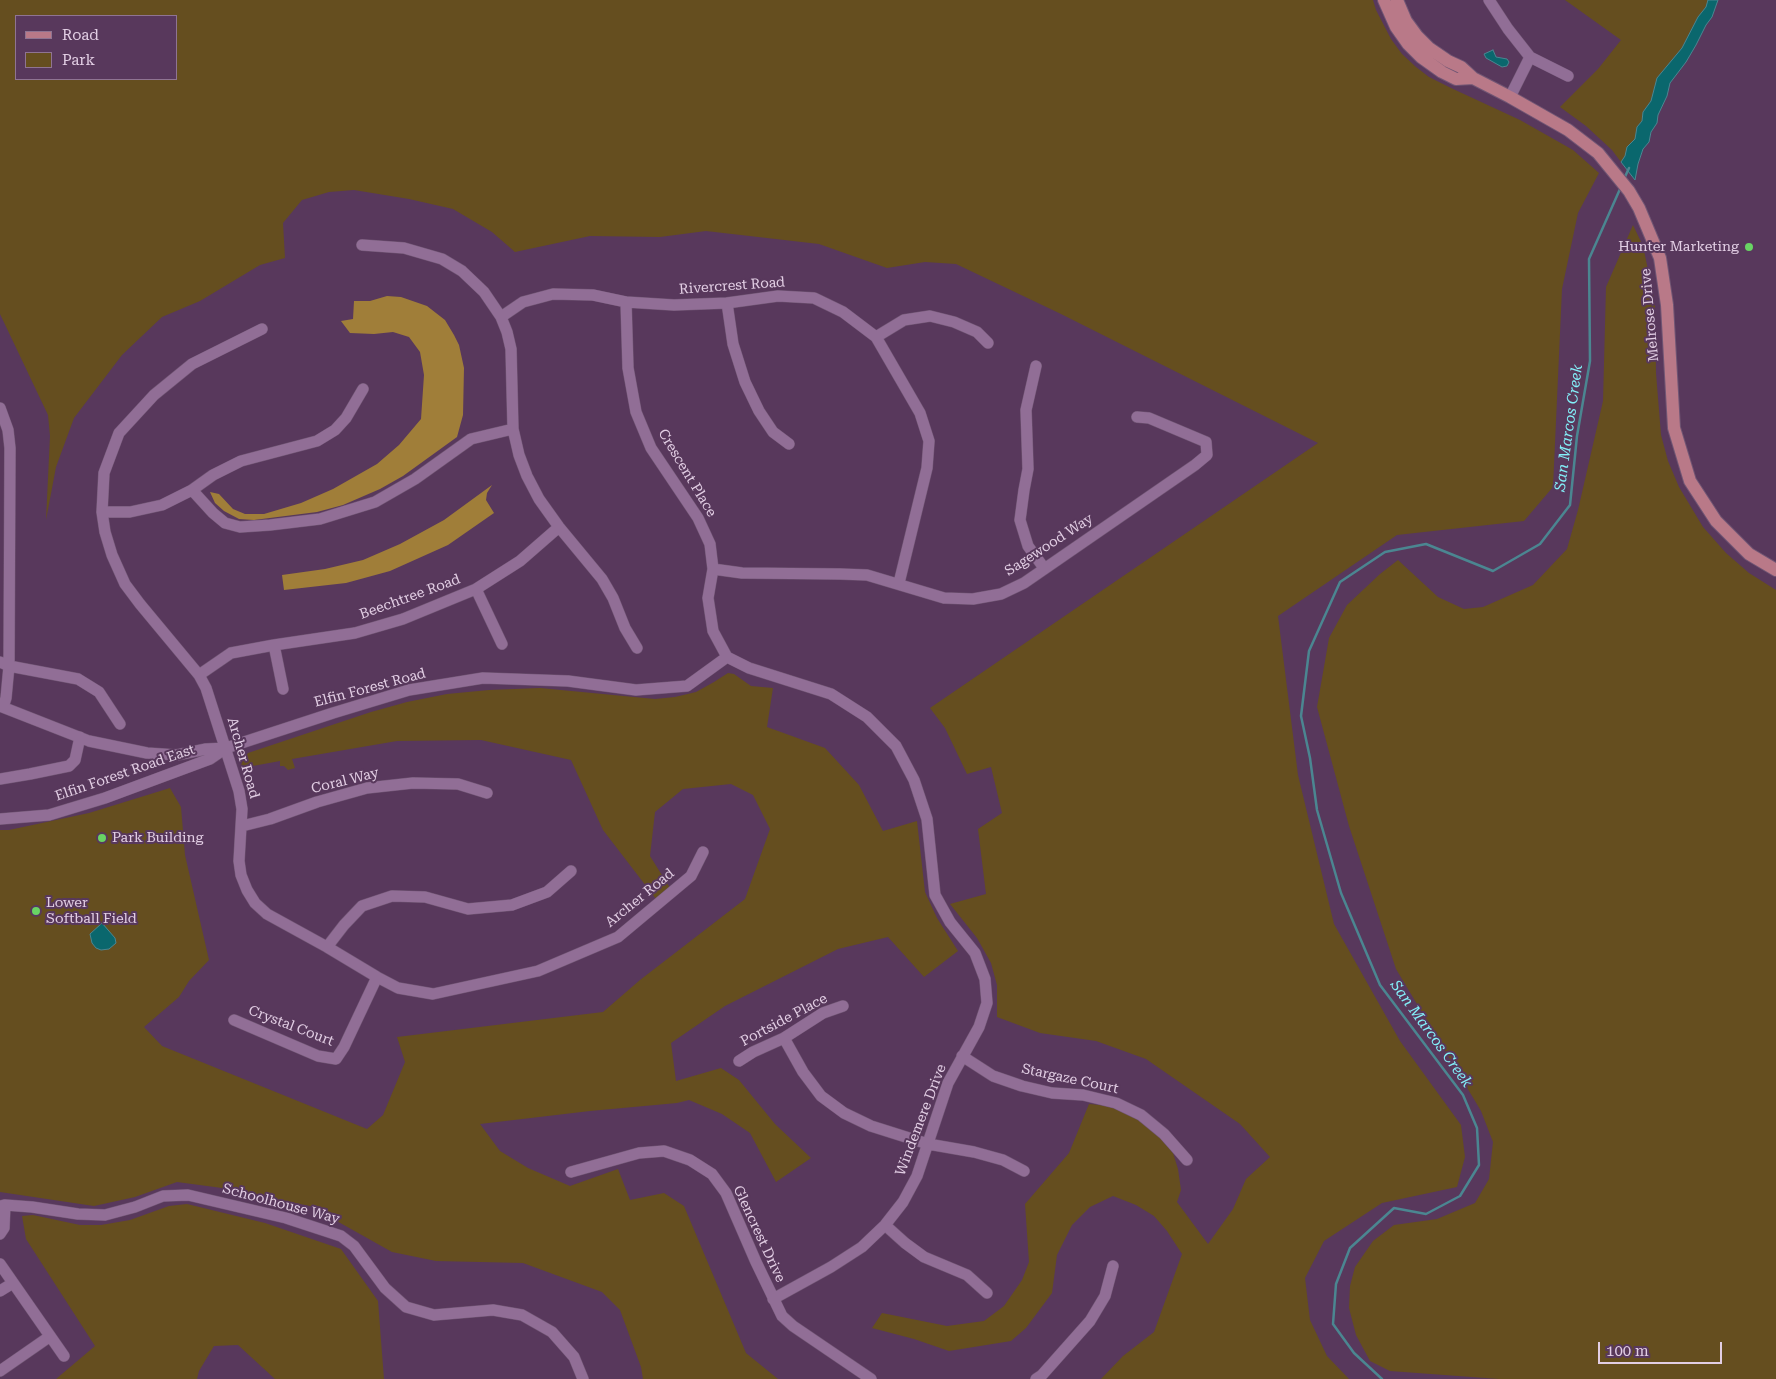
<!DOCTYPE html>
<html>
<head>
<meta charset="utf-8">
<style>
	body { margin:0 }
	#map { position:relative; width:1776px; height:1379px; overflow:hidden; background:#58385c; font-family:"Roboto Serif",serif }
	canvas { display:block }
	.legend { position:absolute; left:15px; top:15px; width:162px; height:65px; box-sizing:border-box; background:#58385c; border:1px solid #8f7492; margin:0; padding:6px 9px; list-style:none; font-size:15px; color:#e2cee4 }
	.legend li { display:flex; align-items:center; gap:10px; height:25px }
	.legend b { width:25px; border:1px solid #8f7492 }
	.scale { position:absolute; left:1598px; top:1342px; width:124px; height:22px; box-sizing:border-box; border:2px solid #e2cee4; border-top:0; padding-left:6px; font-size:15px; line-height:18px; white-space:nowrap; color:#e2cee4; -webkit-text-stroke:4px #58385c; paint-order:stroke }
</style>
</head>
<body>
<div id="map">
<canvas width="1776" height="1379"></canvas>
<ul class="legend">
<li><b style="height:6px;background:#b97988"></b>Road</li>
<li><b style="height:14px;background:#654e1f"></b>Park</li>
</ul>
<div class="scale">100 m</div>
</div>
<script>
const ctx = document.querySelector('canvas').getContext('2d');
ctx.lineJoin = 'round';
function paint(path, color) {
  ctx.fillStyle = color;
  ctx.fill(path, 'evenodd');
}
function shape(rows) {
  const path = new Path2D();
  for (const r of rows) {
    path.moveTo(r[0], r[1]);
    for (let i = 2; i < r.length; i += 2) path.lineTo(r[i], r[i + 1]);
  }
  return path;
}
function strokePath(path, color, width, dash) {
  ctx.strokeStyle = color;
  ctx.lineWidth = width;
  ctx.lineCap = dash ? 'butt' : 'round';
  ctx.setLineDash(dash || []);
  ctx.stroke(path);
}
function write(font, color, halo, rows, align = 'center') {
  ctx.font = font + ' "Roboto Serif",serif';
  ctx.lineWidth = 4;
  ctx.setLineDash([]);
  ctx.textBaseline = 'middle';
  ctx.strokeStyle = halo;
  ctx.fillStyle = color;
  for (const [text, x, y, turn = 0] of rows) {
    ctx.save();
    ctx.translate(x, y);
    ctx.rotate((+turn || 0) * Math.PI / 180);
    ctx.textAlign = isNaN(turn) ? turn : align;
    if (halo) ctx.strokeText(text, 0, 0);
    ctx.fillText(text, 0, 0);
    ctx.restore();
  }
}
paint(shape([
	[0,0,1373,0,1376,10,1391,39,1402,54,1416,67,1429,77,1451,88,1520,120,1573,150,1599,173,1578,213,1562,289,1553,487,1524,521,1397,535,1278,616,1298,775,1334,924,1400,1041,1461,1125,1465,1157,1457,1187,1382,1203,1324,1241,1305,1278,1310,1320,1327,1356,1349,1379,1101,1379,1123,1356,1154,1332,1182,1254,1167,1231,1154,1216,1136,1205,1113,1196,1090,1207,1072,1225,1057,1255,1052,1293,1026,1328,1011,1341,949,1351,914,1339,872,1328,882,1313,947,1326,984,1321,1004,1306,1022,1280,1029,1262,1025,1204,1069,1153,1089,1104,1110,1106,1132,1115,1154,1131,1173,1153,1178,1169,1181,1190,1177,1202,1208,1244,1233,1209,1246,1179,1270,1157,1240,1124,1146,1059,1096,1041,1040,1033,997,1017,997,985,991,963,977,938,950,904,986,894,978,829,1002,813,991,767,967,774,945,728,930,708,1318,443,1061,314,956,264,925,262,887,268,819,244,706,231,660,237,590,236,515,252,492,232,453,209,409,199,354,190,329,192,302,200,283,223,285,258,260,265,200,301,162,317,122,355,74,418,56,467,46,520,50,436,48,415,0,314],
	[16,16,176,16,176,79,16,79],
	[1565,0,1708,0,1706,8,1698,17,1682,48,1657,78,1651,101,1643,112,1642,121,1637,127,1635,139,1627,147,1625,156,1621,162,1612,150,1586,126,1560,107,1598,69,1621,40],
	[1633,225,1643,246,1655,303,1656,373,1661,435,1668,461,1679,487,1703,527,1726,553,1749,573,1776,590,1776,1379,1499,1379,1390,1371,1370,1361,1356,1335,1349,1308,1350,1286,1355,1267,1373,1241,1394,1225,1437,1219,1475,1203,1489,1179,1493,1142,1481,1111,1396,969,1349,826,1317,707,1329,638,1347,605,1380,574,1398,560,1438,597,1464,609,1483,607,1533,585,1567,549,1578,510,1603,401,1606,287],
	[728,673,734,674,751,686,773,688,767,727,825,748,859,785,883,831,917,821,925,892,937,918,958,951,924,977,888,937,838,949,725,1006,671,1043,676,1081,721,1068,739,1080,775,1124,811,1158,776,1182,750,1133,722,1114,689,1100,677,1103,590,1111,480,1124,500,1151,528,1168,570,1186,618,1169,630,1200,664,1193,684,1206,746,1353,778,1379,643,1379,641,1367,620,1310,602,1292,523,1263,436,1261,392,1252,310,1206,222,1188,177,1182,135,1197,94,1206,0,1192,0,830,9,830,89,813,170,788,181,807,185,855,209,960,189,981,179,997,144,1027,162,1046,367,1129,383,1115,405,1062,397,1037,603,1012,640,980,745,899,770,829,753,795,731,784,683,789,655,812,650,856,670,888,656,899,603,830,571,760,481,740,397,741,292,759,295,768,288,770,284,766,280,766,280,761,242,768,241,765,244,758,248,753,371,712,407,702,447,694,489,690,540,688,655,699,675,697,696,692,714,682],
	[187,1204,265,1223,341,1249,378,1301,384,1379,275,1379,238,1345,214,1346,199,1371,197,1379,56,1379,95,1346,26,1239,22,1216,33,1215,80,1225,101,1225,130,1220,169,1206]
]), '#654e1f');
paint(shape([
	[387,296,401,297,427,306,445,320,454,335,459,345,464,368,463,415,457,437,403,476,380,489,343,505,317,512,254,520,239,519,224,511,215,503,210,492,219,494,233,509,245,514,264,514,301,503,333,489,377,464,399,445,421,419,424,375,420,352,409,337,393,332,374,334,350,333,341,321,353,319,354,301,370,301],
	[492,485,487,493,486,500,494,513,448,545,390,571,346,583,284,590,282,575,325,569,363,560,400,544,444,520]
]), '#a07e39');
const water = shape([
	[1708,0,1718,0,1712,17,1706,25,1696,45,1686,62,1670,83,1667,96,1658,115,1657,123,1651,132,1649,142,1643,149,1638,164,1635,180,1621,162,1625,156,1627,147,1635,139,1637,127,1642,121,1643,112,1651,101,1657,78,1682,48,1698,17,1706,7,1708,0],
	[1493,50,1496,57,1507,59,1509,62,1507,66,1502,67,1486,58,1484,54,1493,50],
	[102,923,115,938,116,943,109,949,101,950,96,948,92,943,90,934,102,923]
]);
paint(water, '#0a676d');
strokePath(water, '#4b8691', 1);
strokePath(shape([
	[1624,179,1629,168],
	[1382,1379,1354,1353,1333,1324,1336,1284,1350,1248,1394,1208,1426,1214,1460,1196,1479,1165,1477,1128,1463,1095,1380,985,1341,893,1317,810,1310,758,1301,716,1309,651,1340,582,1385,552,1426,544,1493,571,1540,544,1570,505,1577,436,1590,361,1589,259,1620,189]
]), '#4b8691', 2.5);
const minor = shape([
	[1489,0,1508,29,1530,57,1568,76],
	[1510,97,1530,57],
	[362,245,404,248,442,259,462,271,484,292,501,317,507,332,511,349,513,429,519,455,527,476,539,499,559,527,602,579,613,598,625,628,637,648],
	[626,302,628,368,636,412,651,448,698,518,710,544,713,569,708,598,713,631,727,657],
	[727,303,733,344,745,382,759,411,773,432,789,444],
	[501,317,523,302,553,294,593,295,626,302,674,305,727,303,778,296,814,298,843,312,876,337,920,413,929,441,927,468,899,583],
	[262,329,192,364,154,395,119,433,104,473,102,512,105,532,112,555,125,584,140,604,199,675,206,688,239,791,242,809,239,861,241,875,247,890,255,903,267,914,327,947,377,977,398,988,433,994,538,971,618,937,691,876,703,852],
	[876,337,904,320,930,316,954,322,977,332,988,343],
	[1036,366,1026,410,1028,469,1024,490,1020,520,1028,546,1044,568],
	[0,408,8,430,10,448,9,666,6,698,3,707],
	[192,490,213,513,225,523,240,527,270,525,320,519,375,502,415,479,471,439,513,429],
	[102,512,130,512,162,505,192,490,213,475,241,461,317,441,335,430,346,418,363,389],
	[713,569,742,573,840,574,867,575,944,598,973,599,1001,594,1024,583,1195,465,1207,455,1206,442,1149,418,1137,417],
	[476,589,502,644],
	[274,645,283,689],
	[727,657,749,668,831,694,867,717,896,746,914,780,927,819,935,895,950,922,975,953,985,979,987,1003,979,1027,948,1083,917,1176,903,1202,885,1225,862,1247,831,1267,773,1299],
	[0,662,9,666,78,679,99,692,120,724],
	[199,675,231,653,274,645,355,633,403,619,476,589,520,561,559,527],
	[0,706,89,741,147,753,177,755,206,749,225,748],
	[0,779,30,774,69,766,75,760,80,737],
	[0,819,49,815,105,798,210,759,226,748,333,713,409,690,483,678,568,681,636,690,687,686,727,657],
	[242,826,270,819,317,802,367,788,413,783,458,784,487,793],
	[327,947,344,925,362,906,392,896,425,897,468,909,512,905,547,892,571,871],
	[234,1020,318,1056,336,1059,344,1047,377,977],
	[784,1038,803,1072,821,1096,844,1113,871,1126,928,1144,974,1152,1003,1160,1024,1171],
	[962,1056,993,1076,1022,1086,1052,1093,1083,1095,1116,1103,1141,1115,1164,1134,1187,1160],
	[739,1061,753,1052,784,1038,823,1013,843,1006],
	[571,1172,639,1153,664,1151,690,1160,712,1174,726,1193,756,1262,782,1316,793,1326,871,1379],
	[0,1206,5,1205,32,1207,78,1214,105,1215,135,1207,163,1196,188,1195,286,1218,341,1236,354,1246,385,1288,406,1307,434,1315,493,1310,522,1315,552,1332,574,1357,583,1379],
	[885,1225,905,1243,924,1257,967,1275,987,1293],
	[0,1234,4,1228,5,1205],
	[0,1264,64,1356],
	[0,1291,13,1283],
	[0,1371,49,1337],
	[1036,1379,1042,1375,1090,1321,1105,1296,1113,1266]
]);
const major = shape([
	[1384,0,1396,27,1408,44,1421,57,1442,72,1456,79,1473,78],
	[1397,0,1406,21,1417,36,1429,48,1448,61,1461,67,1473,78,1510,97,1568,130,1598,153,1629,191,1639,208,1660,258,1667,305,1674,428,1690,481,1716,521,1749,554,1776,570]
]);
strokePath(minor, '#715674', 12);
strokePath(major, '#715674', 14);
strokePath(minor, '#916e96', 11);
strokePath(major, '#b97988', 12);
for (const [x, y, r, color] of [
	[1749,247,5,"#69d464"],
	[102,838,5,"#69d464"],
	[36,911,5,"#69d464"]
]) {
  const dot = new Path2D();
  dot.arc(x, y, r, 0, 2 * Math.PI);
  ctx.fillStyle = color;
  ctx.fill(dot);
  strokePath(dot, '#58385c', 2);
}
write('14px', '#e2cee4', '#58385c', [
	["Hunter Marketing",1739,247,"right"],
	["Park Building",112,838],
	["Lower",46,903],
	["Softball Field",46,919]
], 'left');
write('14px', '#e2cee4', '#58385c', [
	["Rivercrest Road",732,286,-4],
	["Melrose Drive",1650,315,-95],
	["Crescent Place",687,473,59],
	["Sagewood Way",1049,545,-33],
	["Beechtree Road",410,597,-20],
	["Elfin Forest Road",370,688,-15],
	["Archer Road",243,758,74],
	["Elfin Forest Road East",125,773,-19],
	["Coral Way",345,781,-14],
	["Archer Road",640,898,-39],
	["Portside Place",784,1020,-28],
	["Crystal Court",291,1026,21],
	["Stargaze Court",1070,1079,12],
	["Windemere Drive",921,1120,-69],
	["Schoolhouse Way",281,1204,15],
	["Glencrest Drive",759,1234,65]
]);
write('italic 15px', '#83f0f9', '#58385c', [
	["San Marcos Creek",1569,428,-82],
	["San Marcos Creek",1431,1034,54]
]);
</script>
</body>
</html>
